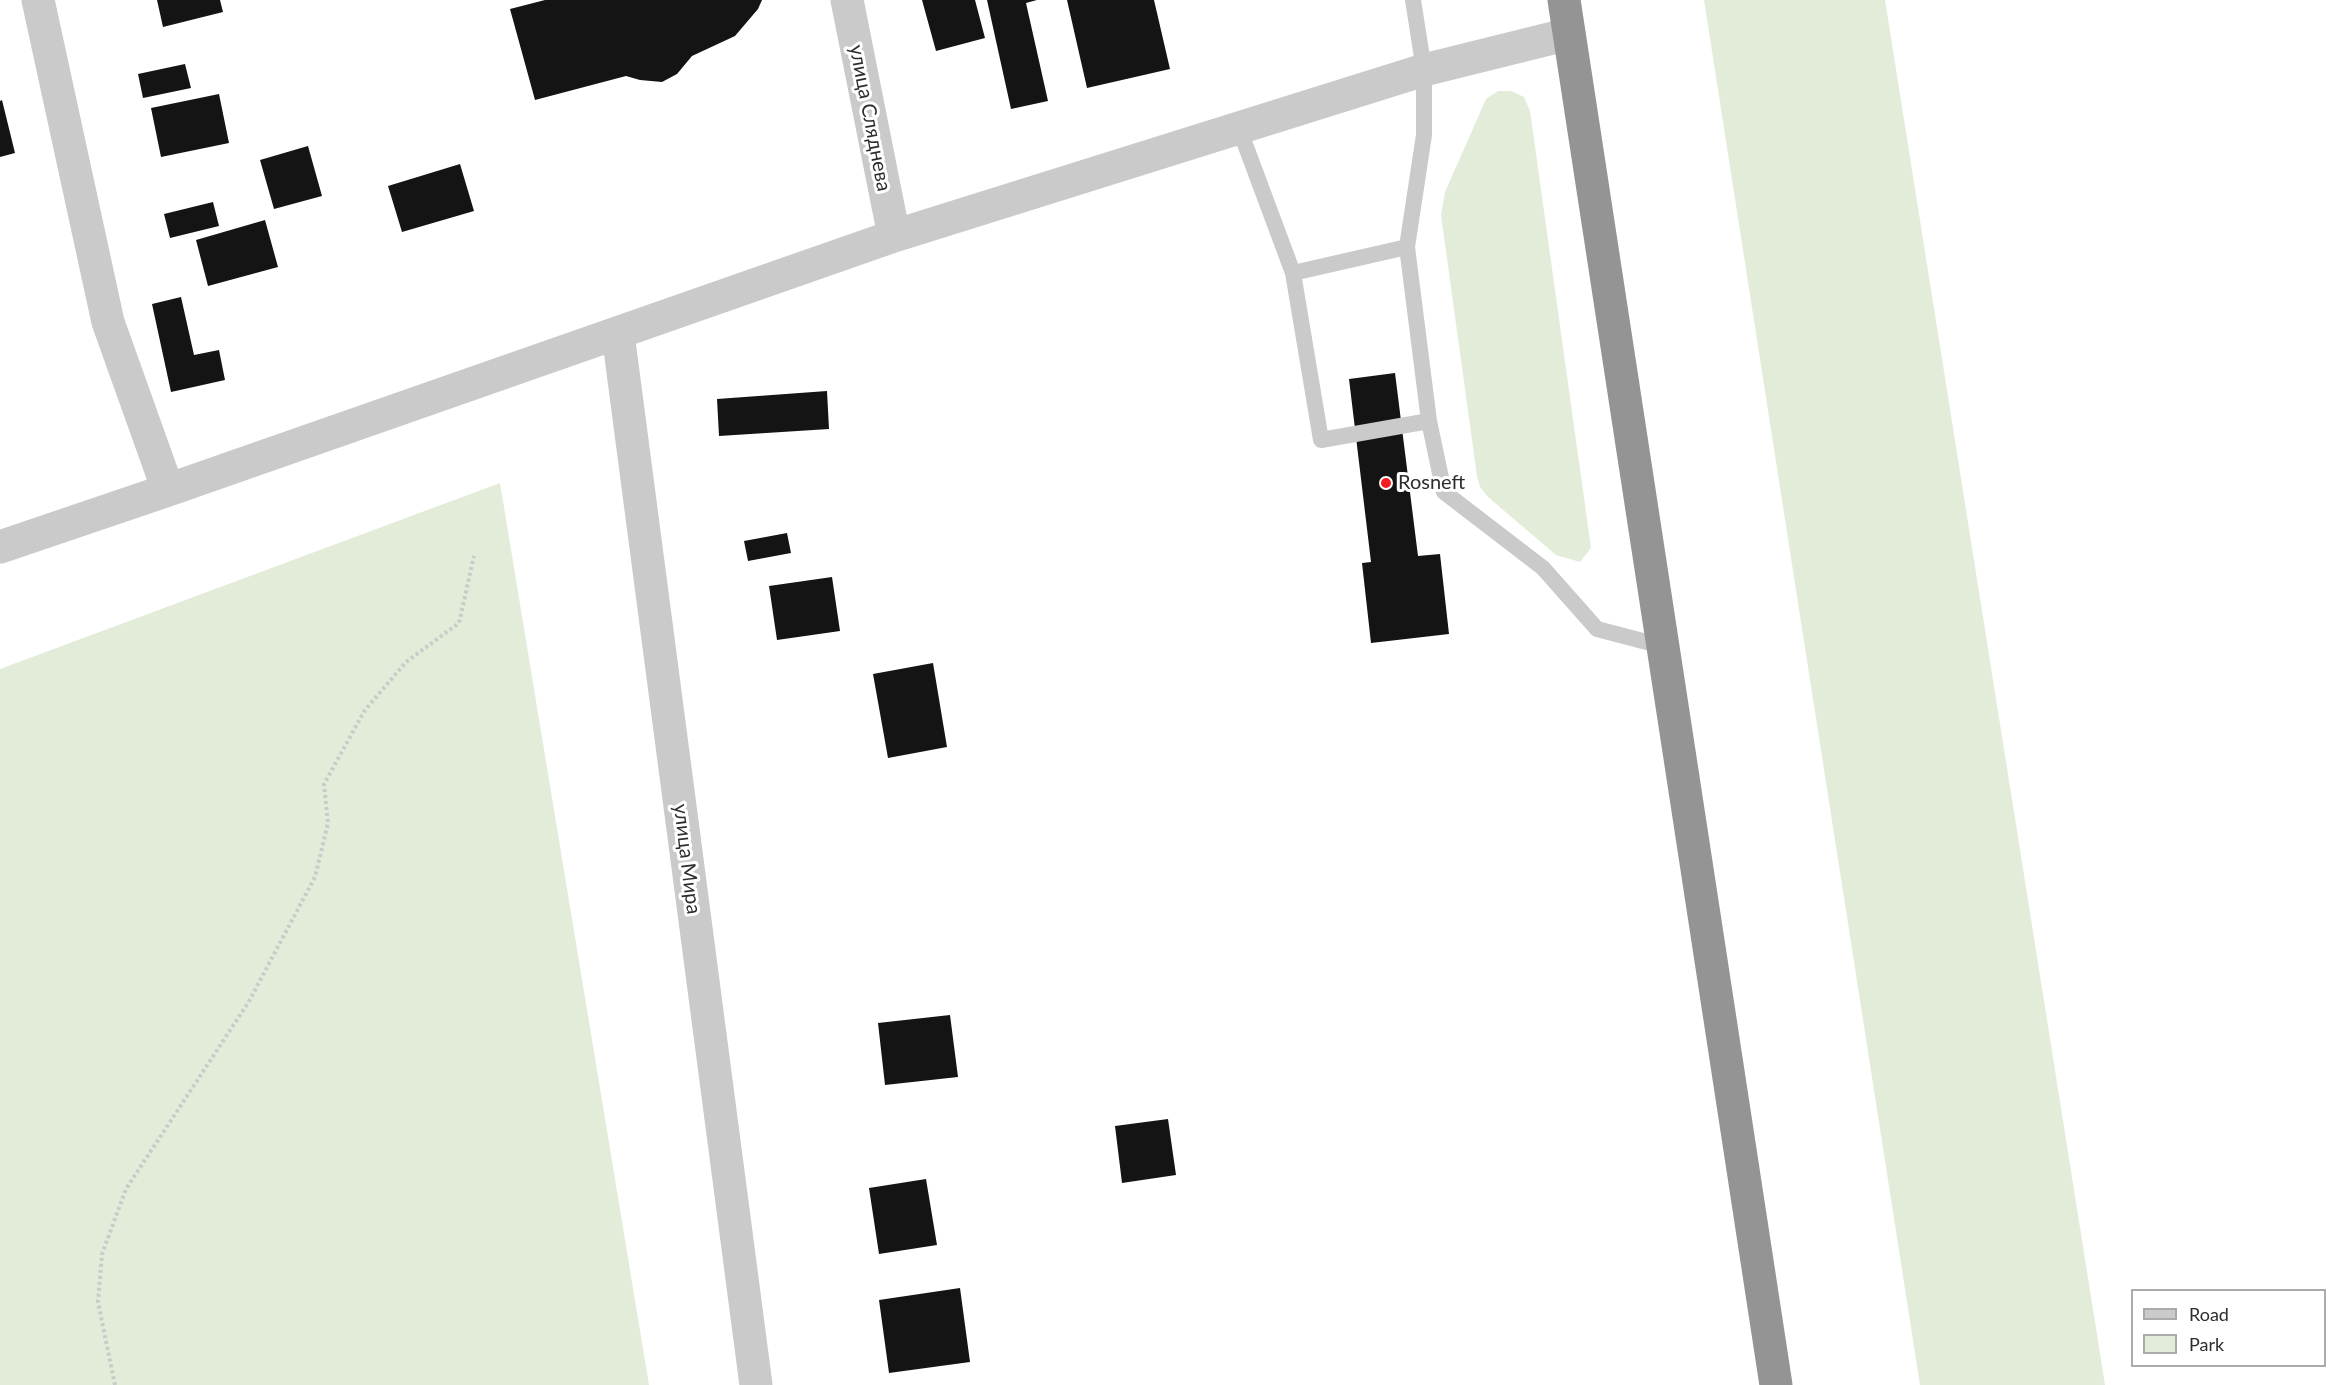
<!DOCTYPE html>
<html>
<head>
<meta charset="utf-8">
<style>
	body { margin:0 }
	#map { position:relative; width:2344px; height:1385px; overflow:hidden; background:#fff; font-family:Lato,sans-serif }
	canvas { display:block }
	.legend { position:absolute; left:2131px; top:1289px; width:195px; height:78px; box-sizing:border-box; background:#fff; border:2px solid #ababab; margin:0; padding:8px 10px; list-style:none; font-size:18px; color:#2d2d2d }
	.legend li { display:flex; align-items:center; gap:12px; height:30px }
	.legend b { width:30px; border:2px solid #ababab }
</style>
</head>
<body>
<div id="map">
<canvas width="2344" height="1385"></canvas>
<ul class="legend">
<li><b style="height:8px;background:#cacaca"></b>Road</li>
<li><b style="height:16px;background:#e2ecd8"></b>Park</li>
</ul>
</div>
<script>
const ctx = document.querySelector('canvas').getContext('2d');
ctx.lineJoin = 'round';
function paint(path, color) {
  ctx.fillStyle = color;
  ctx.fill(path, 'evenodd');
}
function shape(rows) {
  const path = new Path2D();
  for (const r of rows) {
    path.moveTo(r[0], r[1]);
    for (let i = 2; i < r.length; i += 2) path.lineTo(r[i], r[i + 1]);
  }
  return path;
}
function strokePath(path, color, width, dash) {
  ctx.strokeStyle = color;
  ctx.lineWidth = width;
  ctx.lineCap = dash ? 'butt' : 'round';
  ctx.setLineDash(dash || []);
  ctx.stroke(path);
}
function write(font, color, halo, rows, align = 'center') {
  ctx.font = font + ' Lato,sans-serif';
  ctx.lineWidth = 6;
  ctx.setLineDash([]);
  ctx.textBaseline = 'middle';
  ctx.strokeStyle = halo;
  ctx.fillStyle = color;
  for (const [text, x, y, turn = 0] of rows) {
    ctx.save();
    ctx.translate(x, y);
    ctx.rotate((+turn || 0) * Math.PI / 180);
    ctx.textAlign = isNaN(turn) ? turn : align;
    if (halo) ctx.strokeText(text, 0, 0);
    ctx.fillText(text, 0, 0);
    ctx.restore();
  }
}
paint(shape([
	[1704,0,1885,0,2105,1385,1920,1385],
	[1498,91,1511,91,1524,97,1530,111,1591,548,1580,562,1556,555,1488,497,1480,487,1477,476,1441,215,1445,192,1486,99],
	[500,483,649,1385,0,1385,0,669]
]), '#e2ecd8');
paint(shape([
	[157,0,220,0,223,12,163,27],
	[545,0,762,0,758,9,735,36,692,56,677,74,662,82,640,80,626,76,535,100,510,9],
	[922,0,975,0,985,38,936,51],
	[987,0,1037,0,1026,3,1048,101,1011,109],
	[1067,0,1154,0,1170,69,1087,88],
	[185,64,191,88,143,98,138,74],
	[219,94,229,143,161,157,151,108],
	[2,100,15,153,0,157,0,101],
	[308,146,322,196,274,209,260,160],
	[460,164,474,211,402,232,388,186],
	[213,202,219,226,170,238,164,214],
	[265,220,278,267,208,286,196,240],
	[181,297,194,355,219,350,225,380,171,392,152,304],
	[1395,373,1418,556,1440,554,1449,634,1371,643,1362,563,1371,562,1349,379],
	[827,391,829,429,719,436,717,399],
	[787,533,791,553,748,561,744,541],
	[832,577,840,631,777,640,769,586],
	[933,663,947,747,888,758,873,674],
	[950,1015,958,1077,885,1085,878,1023],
	[1168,1119,1176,1175,1122,1183,1115,1126],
	[926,1179,937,1245,879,1254,869,1188],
	[960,1288,970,1362,889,1373,879,1300]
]), '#141414');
strokePath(shape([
	[115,1385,98,1302,102,1254,126,1189,248,1003,315,877,328,823,324,784,365,710,406,662,459,623,474,556]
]), '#cacaca', 4, [3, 3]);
strokePath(shape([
	[1413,0,1424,70,1424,135,1407,247,1429,421,1444,492,1543,568,1597,629,1662,646],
	[1239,128,1293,273,1321,440,1429,421],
	[1293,273,1407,247]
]), '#cacaca', 16);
strokePath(shape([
	[38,0,108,322,168,490],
	[847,0,894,236],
	[618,334,756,1385],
	[0,547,168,490,894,236,1424,70,1569,34]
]), '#cacaca', 33);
strokePath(shape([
	[1564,0,1776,1385]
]), '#949494', 33);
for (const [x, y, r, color] of [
	[1386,483,6,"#f51d22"]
]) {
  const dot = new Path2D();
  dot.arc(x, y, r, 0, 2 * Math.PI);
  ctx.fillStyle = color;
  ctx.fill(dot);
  strokePath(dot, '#fff', 2);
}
write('20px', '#2d2d2d', '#fff', [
	["улица Сляднева",870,118,79],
	["улица Мира",687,859,83]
]);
write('20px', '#2d2d2d', '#fff', [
	["Rosneft",1398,483]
], 'left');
</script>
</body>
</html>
